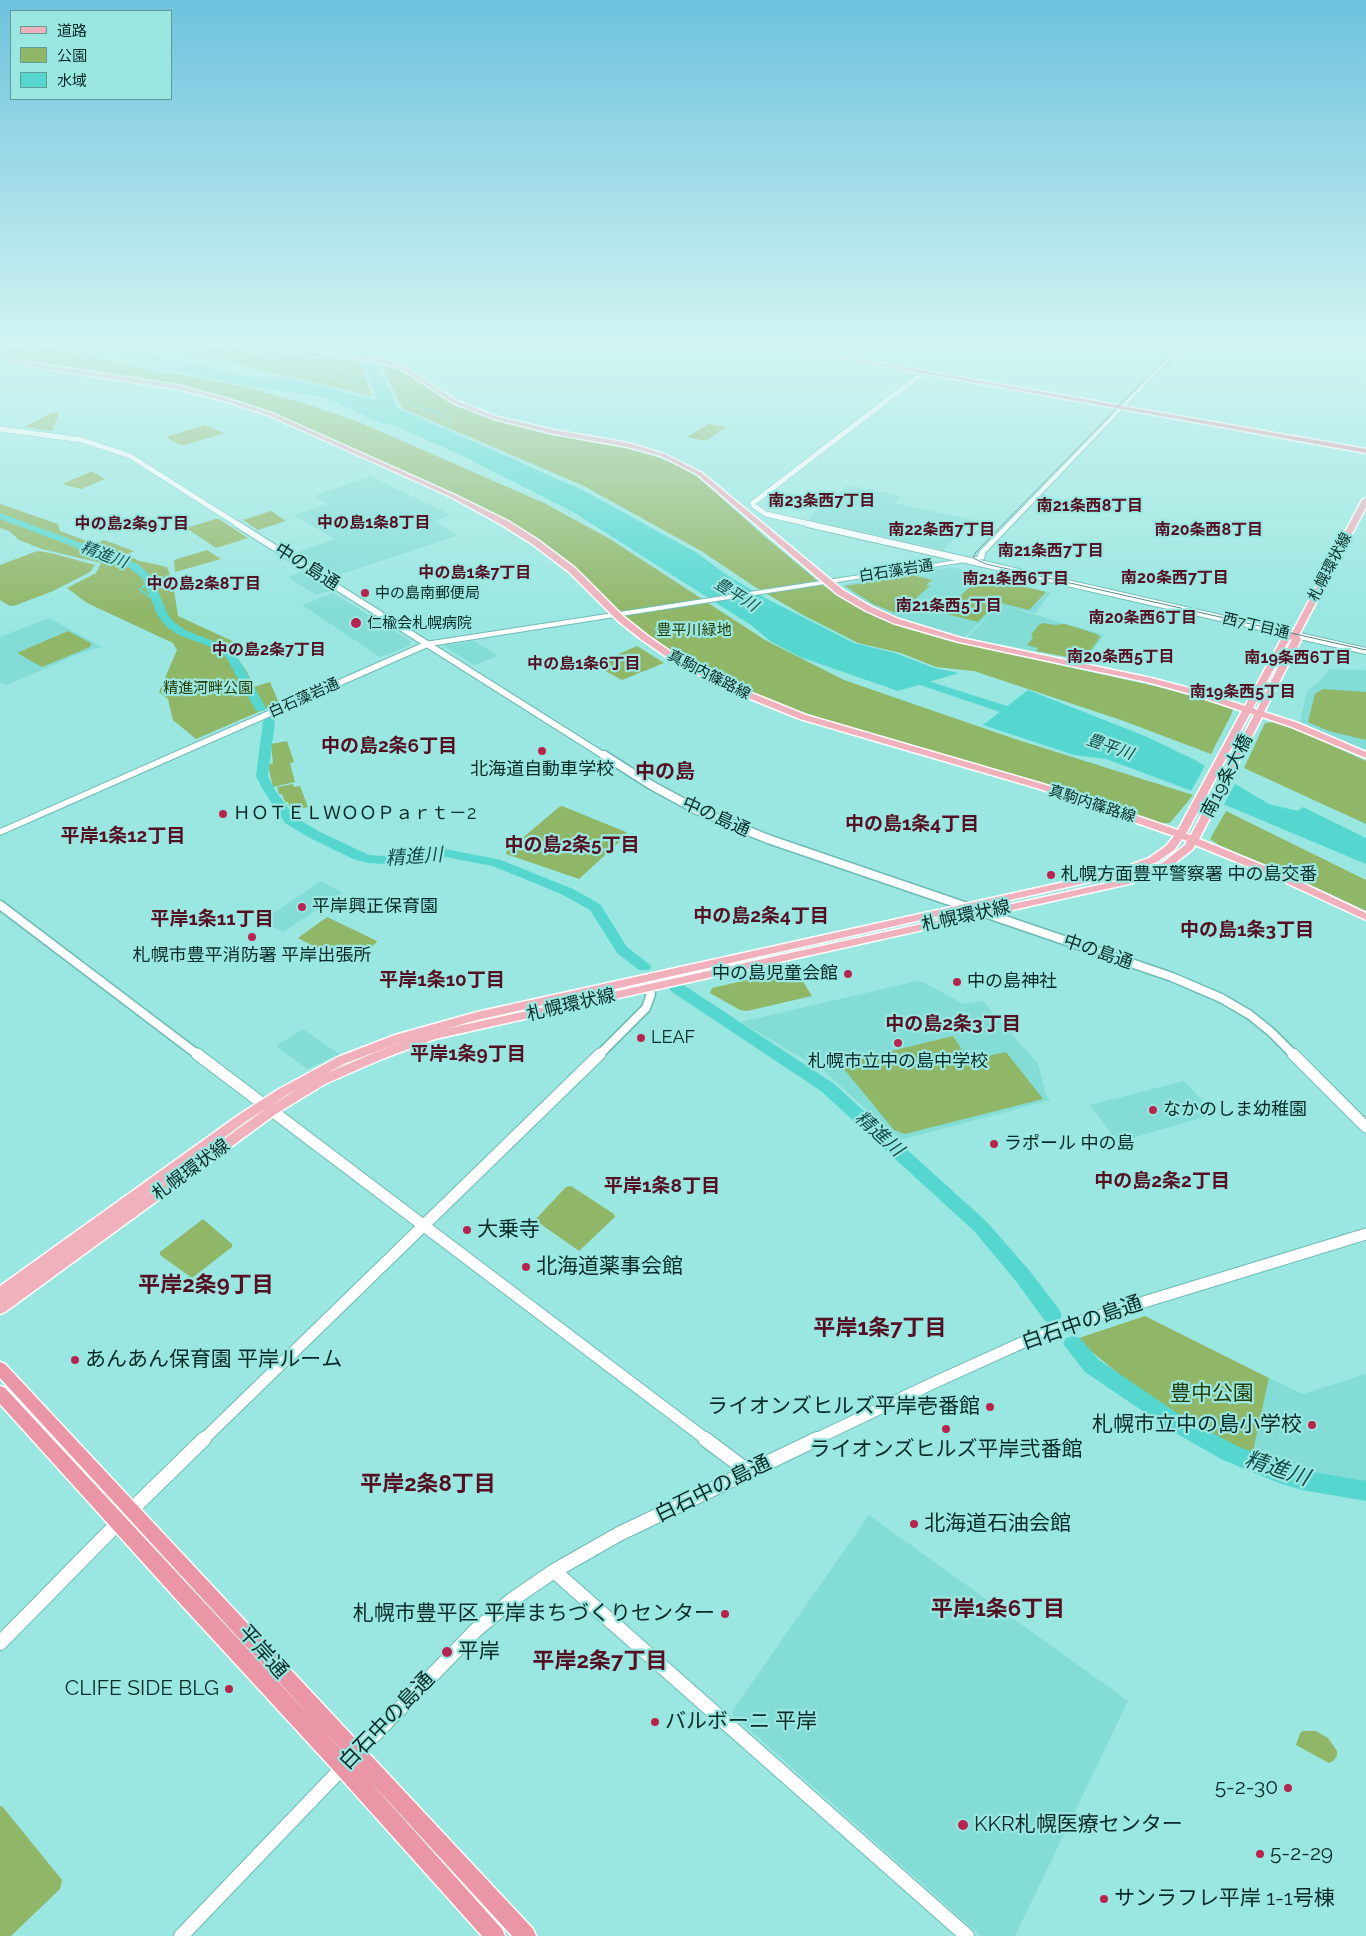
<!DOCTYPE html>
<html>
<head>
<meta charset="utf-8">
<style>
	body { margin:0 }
	#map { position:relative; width:1366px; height:1936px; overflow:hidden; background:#9ae7e1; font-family:Raleway,"Noto Sans JP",sans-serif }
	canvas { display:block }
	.legend { position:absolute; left:10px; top:10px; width:162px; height:90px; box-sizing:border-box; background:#9ae7e1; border:1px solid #609b97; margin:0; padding:6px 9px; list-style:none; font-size:15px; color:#082a28 }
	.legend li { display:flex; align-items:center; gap:10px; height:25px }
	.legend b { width:25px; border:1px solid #609b97 }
</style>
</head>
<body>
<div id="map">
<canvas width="1366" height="1936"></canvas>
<ul class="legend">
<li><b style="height:6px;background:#f0b0bc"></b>道路</li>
<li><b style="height:14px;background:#90b667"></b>公園</li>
<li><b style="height:14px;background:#55d7d0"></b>水域</li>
</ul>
</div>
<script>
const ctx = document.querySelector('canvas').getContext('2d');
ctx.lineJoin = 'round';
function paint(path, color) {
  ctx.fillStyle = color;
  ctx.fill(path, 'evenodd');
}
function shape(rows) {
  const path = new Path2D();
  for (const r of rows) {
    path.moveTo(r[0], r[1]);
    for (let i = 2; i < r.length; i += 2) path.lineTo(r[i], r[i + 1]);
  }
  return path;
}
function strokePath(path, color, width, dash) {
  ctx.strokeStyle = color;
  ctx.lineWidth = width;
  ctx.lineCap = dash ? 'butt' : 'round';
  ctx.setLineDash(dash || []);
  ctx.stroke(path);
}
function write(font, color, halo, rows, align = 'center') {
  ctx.font = font + ' Raleway,"Noto Sans JP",sans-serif';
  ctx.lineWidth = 4.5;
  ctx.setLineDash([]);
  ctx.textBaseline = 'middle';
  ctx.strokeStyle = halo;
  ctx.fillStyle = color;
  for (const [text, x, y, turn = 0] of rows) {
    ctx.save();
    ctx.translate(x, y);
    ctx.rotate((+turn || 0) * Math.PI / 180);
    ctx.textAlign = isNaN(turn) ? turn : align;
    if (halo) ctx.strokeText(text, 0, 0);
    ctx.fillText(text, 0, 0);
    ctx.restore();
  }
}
paint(shape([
	[245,345,315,345,302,352,260,349,244,346],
	[370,476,451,515,436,521,456,536,335,576,295,553,335,539,294,515,328,504,314,496],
	[848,485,901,496,894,503,973,520,943,550,807,519],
	[951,567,1051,593,1035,613,1008,607,1104,635,1086,661,967,638,1000,604,965,637,916,624,897,617,863,600,842,586,850,583],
	[302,572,330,590,329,591,316,595,288,577],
	[333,593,411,641,409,646,380,657,302,605],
	[49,618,102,647,81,653,7,685,0,683,0,637],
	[474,641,498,656,474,665,445,647,446,645],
	[1329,669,1366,670,1366,752,1300,722,1307,691,1323,678],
	[321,881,343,893,283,932,262,921],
	[917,981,923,982,963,1004,983,1001,1038,1064,1046,1095,1050,1100,900,1140,824,1071,741,1022],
	[303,1029,339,1054,307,1069,276,1046],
	[1184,1081,1215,1114,1118,1142,1090,1105],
	[1366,1374,1366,1486,1308,1477,1252,1456,1269,1378,1303,1394],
	[869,1515,1128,1701,1015,1936,981,1936,733,1715,733,1710]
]), '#83dcd6');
paint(shape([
	[0,345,36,345,144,368,146,371,157,373,170,373,241,386,300,402,359,422,544,503,610,539,765,640,844,680,1015,739,1193,795,1170,823,1161,823,1074,793,838,724,761,698,701,669,656,641,626,617,582,573,535,537,491,511,423,479,276,414,241,401,192,388,151,380,13,359,0,354],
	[136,345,202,345,266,353,358,359,372,396,205,357],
	[380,362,398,368,443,398,480,414,543,433,634,449,683,467,698,477,764,536,824,586,872,614,905,628,946,640,1159,687,1223,705,1233,709,1232,713,1211,754,1121,720,974,671,936,667,901,653,858,643,803,615,755,587,703,552,584,486,402,408],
	[52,413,59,413,52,431,24,427],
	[708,424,726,427,706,441,687,437],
	[205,425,225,433,184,445,180,445,166,437],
	[90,472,93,472,105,479,81,489,62,484],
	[0,504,58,524,60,531,95,544,104,540,134,551,125,555,140,561,167,567,173,583,178,616,241,645,230,648,247,672,254,687,270,682,279,703,196,739,173,720,168,699,159,692,177,650,173,643,87,603,67,588,96,573,101,563,42,549,19,540,9,531,0,528],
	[271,511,286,521,258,530,243,520],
	[216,519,219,519,248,538,216,548,186,528],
	[207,550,221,559,175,572,174,560],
	[37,551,51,553,95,565,90,572,53,591,16,605,10,606,0,600,0,565],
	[912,575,932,580,926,585,930,586,898,614,873,604,845,586],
	[979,578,989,578,1046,592,1029,610,997,602,978,622,943,613],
	[1044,623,1055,625,1065,624,1097,634,1100,637,1084,660,1036,651,1038,648,1027,645,1033,638,1031,635,1040,624],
	[68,631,91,643,90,647,42,667,17,653],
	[637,646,664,663,622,680,594,665],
	[1323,689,1366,692,1366,740,1329,731,1308,722,1315,694],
	[1276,722,1300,731,1366,761,1366,824,1244,768,1265,723],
	[287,741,294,762,290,763,295,782,273,787,268,765,273,763,271,744],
	[293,784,294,787,300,786,308,807,291,811,288,802,285,802,282,794,279,794,277,787],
	[562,806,626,832,627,835,579,879,506,854,506,852,559,807],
	[1226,811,1366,880,1366,911,1296,878,1219,845,1210,839],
	[327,917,377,941,376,943,349,963,346,963,298,938],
	[795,969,812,996,747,1011,740,1010,710,993,712,988],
	[953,1036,969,1060,1006,1052,1043,1099,905,1134,894,1130,844,1069,847,1062],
	[571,1186,614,1214,615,1217,579,1251,535,1220,566,1187],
	[203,1219,232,1244,232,1247,192,1278,160,1255,160,1252],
	[1145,1316,1269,1378,1252,1456,1191,1428,1150,1399,1076,1339],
	[1303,1731,1316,1731,1328,1738,1337,1751,1337,1756,1333,1761,1329,1763,1296,1745,1300,1733],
	[2,1806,62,1880,60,1889,11,1936,0,1936,0,1807]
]), '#90b667');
paint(shape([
	[95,345,116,345,150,353,162,359,178,360,240,375,278,379,298,379,300,381,378,401,361,359,372,360,392,393,397,408,509,457,554,478,579,488,697,553,727,575,767,599,854,643,895,653,934,668,959,673,898,691,800,657,770,641,751,625,573,512,467,458,396,426,387,423,383,424,323,397,244,385,136,362,118,352],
	[1028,690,1145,736,1195,760,1269,804,1298,811,1303,807,1366,838,1366,864,1192,791,1106,759,1074,755,983,725]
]), '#55d7d0');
paint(shape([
	[1206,764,1236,782,1223,806,1190,793]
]), '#9ae7e1');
strokePath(shape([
	[283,366,279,369,303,370,319,376,331,375,334,377,329,378,343,379,344,383,371,379],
	[330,374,350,373,352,374,346,377,352,377,354,380],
	[407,398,411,405,420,408,420,410,435,413,449,420,450,427,442,430],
	[427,409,443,414,443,417]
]), '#55d7d0', 1);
strokePath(shape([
	[148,582,140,590,156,601]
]), '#55d7d0', 2);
paint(shape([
	[356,345,362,345,380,375,388,404,385,410,378,408,380,404,372,375,356,345],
	[0,513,138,564,152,577,168,615,175,623,187,631,224,645,235,653,266,708,264,711,256,711,226,657,216,649,179,635,167,627,158,616,142,578,130,568,0,519,0,513],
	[906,674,1026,712,1028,715,1022,719,1018,718,902,679,900,677,906,674],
	[269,717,275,721,268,776,275,790,295,817,318,831,369,855,383,856,427,848,440,848,501,860,573,889,600,904,627,947,649,964,651,967,649,970,639,970,617,953,590,910,563,895,525,879,492,866,440,856,427,856,383,864,368,863,353,859,308,837,285,823,263,790,256,776,263,721,269,717],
	[677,983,682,984,833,1083,986,1221,1029,1270,1059,1309,1062,1315,1059,1321,1052,1323,1045,1321,1015,1280,974,1231,821,1091,672,992,669,988,672,984,677,983],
	[1073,1336,1080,1338,1099,1360,1186,1419,1237,1446,1302,1470,1366,1481,1366,1501,1302,1490,1279,1483,1223,1460,1172,1431,1085,1372,1063,1344,1066,1338,1073,1336]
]), '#55d7d0');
const tertiaryFar4 = shape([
	[0,348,17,345],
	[0,429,82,440,130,456,239,525],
	[814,525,766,514,754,506,753,503,924,372]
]);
const tertiaryFar3 = shape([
	[237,524,606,757],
	[808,524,1366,651]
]);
const tertiaryFar2 = shape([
	[604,755,651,785,697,810,768,839,1172,977,1221,998,1250,1015,1271,1032,1294,1055],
	[0,905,198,1055],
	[599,1055,646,1008,651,994,646,988]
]);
const tertiaryFar1 = shape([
	[197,1054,707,1440],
	[1293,1054,1366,1127],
	[203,1440,600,1054],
	[814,1440,931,1384,1046,1332,1366,1234]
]);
const tertiary = shape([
	[705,1439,749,1472],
	[554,1571,967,1936],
	[0,1643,118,1523,204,1439],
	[356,1754,476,1630,513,1599,554,1571,619,1534,817,1439],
	[181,1936,345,1765]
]);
const secondary = shape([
	[1180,345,1184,345,985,553,984,559,430,646,0,835,0,829,425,642,977,557,980,551,1180,345]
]);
const primary = shape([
	[209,345,222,345,383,359,407,368,457,401,498,417,554,430,628,443,665,454,702,473,843,590,872,607,899,619,961,638,1151,678,1197,690,1245,706,1282,638,1292,633,1362,500,1366,498,1366,507,1299,635,1301,640,1264,712,1298,723,1366,752,1366,758,1292,727,1262,717,1199,839,1277,871,1366,913,1366,920,1269,875,1195,845,1193,849,1169,868,1133,883,435,1039,382,1059,325,1084,276,1114,5,1312,0,1314,0,1286,240,1114,279,1089,338,1057,395,1035,477,1012,1114,871,1149,858,1166,846,1174,836,1040,789,800,719,721,687,674,662,642,640,618,621,569,572,532,544,502,525,449,496,270,416,221,400,177,389,27,366,0,359,0,355,27,362,177,385,225,398,274,414,453,494,508,521,538,540,575,568,624,617,648,636,680,658,727,683,806,715,1046,785,1178,830,1242,711,1191,694,1147,682,959,642,893,623,866,611,837,594,698,475,661,456,627,447,554,434,494,419,453,403,403,370,382,363,352,359,260,353,209,345],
	[1292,639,1257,710,1253,708,1289,640,1292,639],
	[1250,713,1254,715,1191,835,1186,834,1250,713],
	[1182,839,1187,841,1185,845,1161,864,1126,879,445,1029,477,1020,1121,875,1157,862,1174,850,1182,839],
	[419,1036,374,1053,327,1073,346,1063,419,1036],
	[298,1089,269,1107,287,1095,298,1089],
	[267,1108,131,1206,248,1120,267,1108]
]);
const trunk = shape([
	[767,345,777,345,1366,449,1366,453,767,345],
	[0,1362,5,1364,533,1929,536,1936,512,1936,0,1378,0,1362],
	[0,1386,5,1388,350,1759,502,1929,505,1936,482,1936,336,1773,176,1599,0,1404,0,1386]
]);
strokePath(tertiaryFar4, '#6dbab5', 6);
strokePath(tertiaryFar3, '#6dbab5', 8);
strokePath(tertiaryFar2, '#6dbab5', 11);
strokePath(tertiaryFar1, '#6dbab5', 13);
strokePath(tertiary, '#6dbab5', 16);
strokePath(secondary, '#6dbab5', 2);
strokePath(primary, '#fff', 3);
strokePath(trunk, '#fff', 3);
strokePath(tertiaryFar4, '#fff', 5);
strokePath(tertiaryFar3, '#fff', 6);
strokePath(tertiaryFar2, '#fff', 8);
strokePath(tertiaryFar1, '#fff', 11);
strokePath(tertiary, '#fff', 14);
paint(secondary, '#fff');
paint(primary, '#f0b0bc');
paint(trunk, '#eb96a6');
strokePath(shape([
	[1178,345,976,552,973,558,986,564,1366,650]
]), '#4d8480', 1);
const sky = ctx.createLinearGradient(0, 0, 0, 616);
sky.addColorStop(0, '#6dc2de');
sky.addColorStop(0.56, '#d2f4f2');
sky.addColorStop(1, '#d2f4f200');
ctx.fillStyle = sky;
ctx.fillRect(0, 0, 1366, 616);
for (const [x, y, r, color] of [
	[365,593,5,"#b52550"],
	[356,623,6,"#b52550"],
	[542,751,5,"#b52550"],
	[223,814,5,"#b52550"],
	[1051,875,5,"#b52550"],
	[302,907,5,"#b52550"],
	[252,937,5,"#b52550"],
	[848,974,5,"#b52550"],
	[957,982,5,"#b52550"],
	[641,1038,5,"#b52550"],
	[898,1043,5,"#b52550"],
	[1153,1110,5,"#b52550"],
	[994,1144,5,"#b52550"],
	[467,1230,5,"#b52550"],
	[526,1267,5,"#b52550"],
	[75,1360,5,"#b52550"],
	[990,1407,5,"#b52550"],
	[1312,1425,5,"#b52550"],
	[946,1429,5,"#b52550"],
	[914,1524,5,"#b52550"],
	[725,1614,5,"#b52550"],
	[447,1652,6,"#b52550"],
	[229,1689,5,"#b52550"],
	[655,1722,5,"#b52550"],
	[1288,1788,5,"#b52550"],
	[963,1825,6,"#b52550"],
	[1260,1854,5,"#b52550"],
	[1104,1899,5,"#b52550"]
]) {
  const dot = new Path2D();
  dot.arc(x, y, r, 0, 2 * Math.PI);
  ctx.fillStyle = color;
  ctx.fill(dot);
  strokePath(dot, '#9ae7e1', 2);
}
write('15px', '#082a28', '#9ae7e1', [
	["札幌環状線",1330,567,-62],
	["白石藻岩通",896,571,-9],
	["西7丁目通",1256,626,13],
	["真駒内篠路線",709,675,27],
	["白石藻岩通",304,698,-24],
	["真駒内篠路線",1092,804,18]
]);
write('15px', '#082a28', '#9ae7e1', [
	["中の島南郵便局",375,593],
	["仁楡会札幌病院",367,623]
], 'left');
write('15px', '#263d02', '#9ae7e1', [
	["豊平川緑地",694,630],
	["精進河畔公園",208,688]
]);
write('bold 16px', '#551023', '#9ae7e1', [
	["南23条西7丁目",822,501],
	["南21条西8丁目",1090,506],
	["中の島1条8丁目",374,523],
	["中の島2条9丁目",132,524],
	["南22条西7丁目",942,530],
	["南20条西8丁目",1209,530],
	["南21条西7丁目",1051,551],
	["中の島1条7丁目",475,573],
	["南20条西7丁目",1175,578],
	["南21条西6丁目",1016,579],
	["中の島2条8丁目",204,584],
	["南21条西5丁目",949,606],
	["南20条西6丁目",1143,618],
	["中の島2条7丁目",269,650],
	["南20条西5丁目",1121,657],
	["南19条西6丁目",1298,658],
	["中の島1条6丁目",584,664],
	["南19条西5丁目",1243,692]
]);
write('italic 16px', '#144d4a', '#9ae7e1', [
	["精進川",104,555,21],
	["豊平川",736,595,32],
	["豊平川",1110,747,19]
]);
write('18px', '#082a28', '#9ae7e1', [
	["中の島通",307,567,32],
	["南19条大橋",1227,776,-63],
	["中の島通",716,817,24],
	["札幌環状線",966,916,-12],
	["中の島通",1098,952,19],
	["札幌環状線",571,1005,-13],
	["札幌環状線",191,1170,-36]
]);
write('18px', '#082a28', '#9ae7e1', [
	["北海道自動車学校",542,770,"center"],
	["ＨＯＴＥＬＷＯＯＰａｒｔ－2",233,814],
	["札幌方面豊平警察署 中の島交番",1061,875],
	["平岸興正保育園",312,907],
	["札幌市豊平消防署 平岸出張所",252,956,"center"],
	["中の島児童会館",838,974,"right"],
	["中の島神社",967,982],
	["LEAF",651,1038],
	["札幌市立中の島中学校",898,1062,"center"],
	["なかのしま幼稚園",1163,1110],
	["ラポール 中の島",1004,1144]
], 'left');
write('bold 19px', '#551023', '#9ae7e1', [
	["中の島2条6丁目",389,746],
	["中の島1条4丁目",912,824],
	["平岸1条12丁目",123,836],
	["中の島2条5丁目",572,845],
	["中の島2条4丁目",761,916],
	["平岸1条11丁目",212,919],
	["中の島1条3丁目",1247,930],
	["平岸1条10丁目",442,980],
	["中の島2条3丁目",953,1024],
	["平岸1条9丁目",468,1054],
	["中の島2条2丁目",1162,1181],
	["平岸1条8丁目",662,1186]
]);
write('italic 19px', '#144d4a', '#9ae7e1', [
	["精進川",414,857,-4],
	["精進川",879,1134,42]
]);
write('bold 20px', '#551023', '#9ae7e1', [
	["中の島",665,772]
]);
write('21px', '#082a28', '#9ae7e1', [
	["大乗寺",477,1230],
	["北海道薬事会館",536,1267],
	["あんあん保育園 平岸ルーム",85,1360],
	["ライオンズヒルズ平岸壱番館",980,1407,"right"],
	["札幌市立中の島小学校",1302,1425,"right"],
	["ライオンズヒルズ平岸弐番館",946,1450,"center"],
	["北海道石油会館",924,1524],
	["札幌市豊平区 平岸まちづくりセンター",715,1614,"right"],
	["平岸",458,1652],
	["CLIFE SIDE BLG",219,1689,"right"],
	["バルボーニ 平岸",665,1722],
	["5-2-30",1278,1788,"right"],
	["KKR札幌医療センター",974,1825],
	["5-2-29",1270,1854],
	["サンラフレ平岸 1-1号棟",1114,1899]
], 'left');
write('21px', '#082a28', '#9ae7e1', [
	["白石中の島通",1082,1323,-19],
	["白石中の島通",713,1489,-26],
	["平岸通",263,1652,48],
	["白石中の島通",387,1721,-46]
]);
write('21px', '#263d02', '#9ae7e1', [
	["豊中公園",1212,1394]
]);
write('bold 22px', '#551023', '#9ae7e1', [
	["平岸2条9丁目",206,1285],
	["平岸1条7丁目",880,1328],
	["平岸2条8丁目",428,1484],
	["平岸1条6丁目",998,1609],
	["平岸2条7丁目",600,1661]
]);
write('italic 22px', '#144d4a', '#9ae7e1', [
	["精進川",1277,1469,18]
]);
</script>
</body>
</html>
